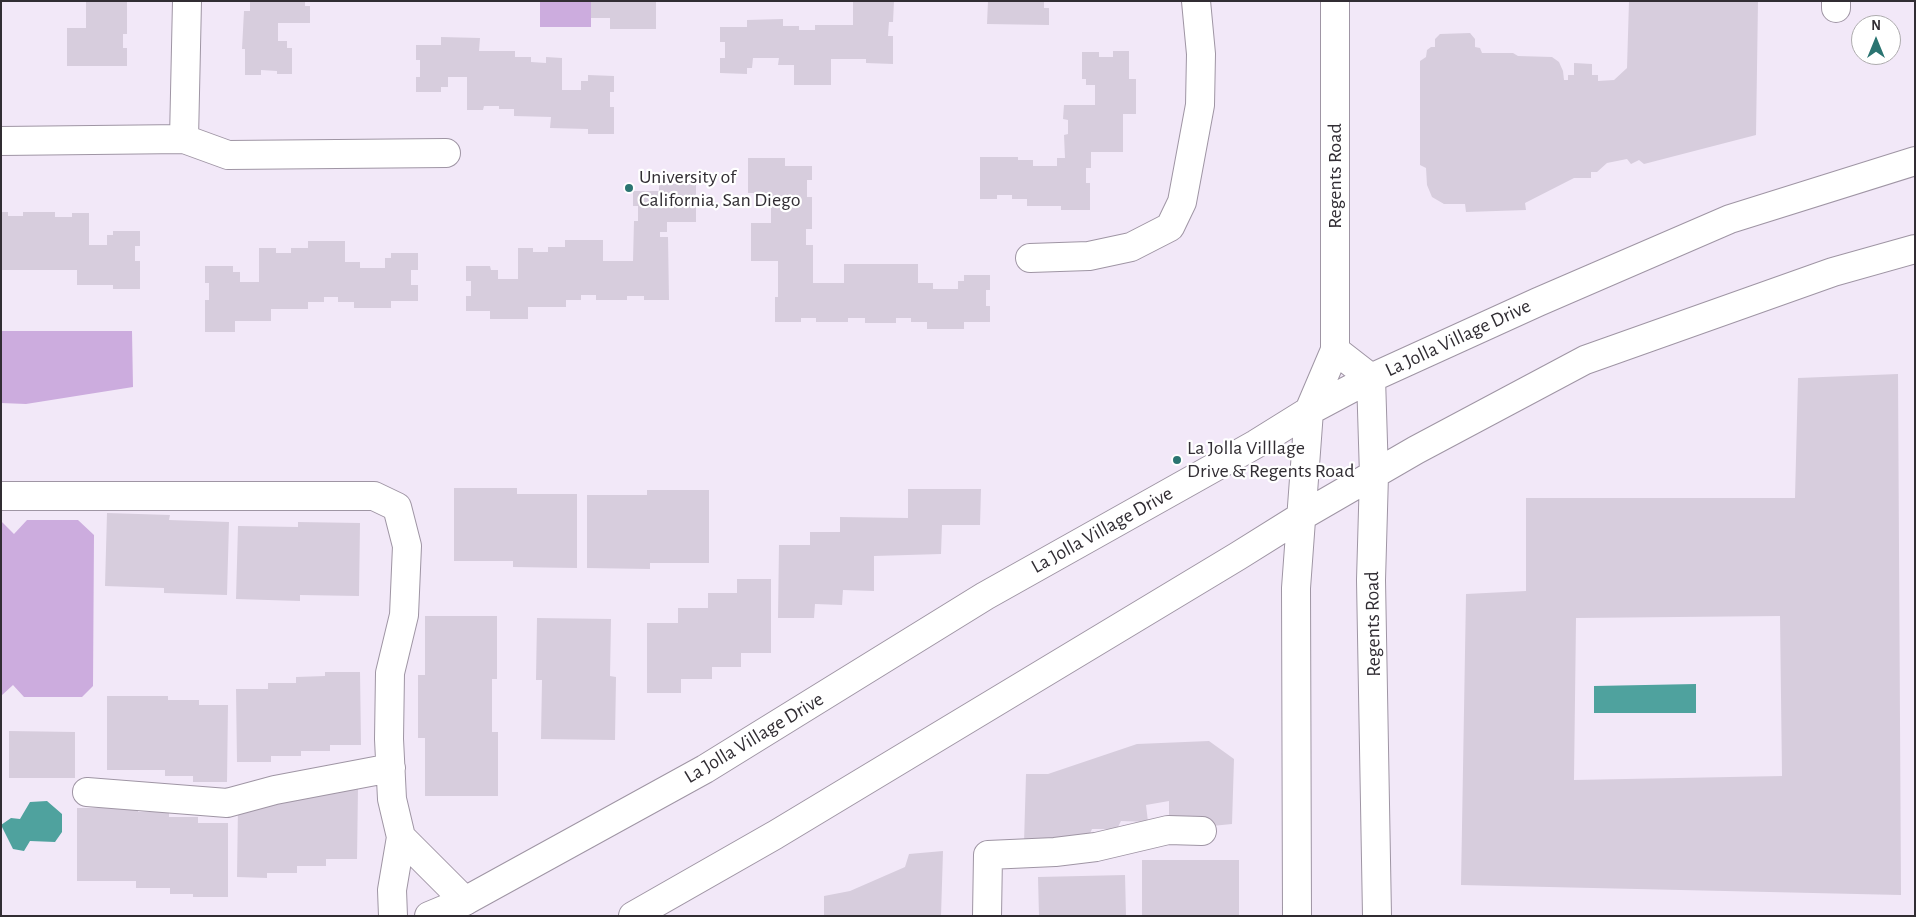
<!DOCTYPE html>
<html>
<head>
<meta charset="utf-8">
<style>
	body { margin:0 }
	#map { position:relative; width:1916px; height:917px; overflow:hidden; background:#f2e8f8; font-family:"Alegreya Sans",sans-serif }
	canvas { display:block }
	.frame { position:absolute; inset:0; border:2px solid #312d33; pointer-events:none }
	.north { position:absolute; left:1851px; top:15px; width:50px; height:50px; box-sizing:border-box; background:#fff; border:1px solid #adabad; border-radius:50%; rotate:0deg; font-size:14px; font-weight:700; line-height:20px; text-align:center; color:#312d33 }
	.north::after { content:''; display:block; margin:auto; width:18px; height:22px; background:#2a7471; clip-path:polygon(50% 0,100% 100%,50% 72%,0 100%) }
</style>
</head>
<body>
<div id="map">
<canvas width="1916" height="917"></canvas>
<div class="frame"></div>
<div class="north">N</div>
</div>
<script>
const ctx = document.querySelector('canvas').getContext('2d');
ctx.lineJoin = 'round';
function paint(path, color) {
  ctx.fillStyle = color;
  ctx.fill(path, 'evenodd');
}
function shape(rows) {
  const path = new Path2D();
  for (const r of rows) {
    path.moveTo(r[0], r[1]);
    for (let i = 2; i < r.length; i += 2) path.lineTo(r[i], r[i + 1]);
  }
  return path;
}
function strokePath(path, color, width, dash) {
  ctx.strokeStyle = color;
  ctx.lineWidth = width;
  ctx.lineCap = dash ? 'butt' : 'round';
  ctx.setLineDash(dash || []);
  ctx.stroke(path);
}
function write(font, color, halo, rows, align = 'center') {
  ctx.font = font + ' "Alegreya Sans",sans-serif';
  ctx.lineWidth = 4.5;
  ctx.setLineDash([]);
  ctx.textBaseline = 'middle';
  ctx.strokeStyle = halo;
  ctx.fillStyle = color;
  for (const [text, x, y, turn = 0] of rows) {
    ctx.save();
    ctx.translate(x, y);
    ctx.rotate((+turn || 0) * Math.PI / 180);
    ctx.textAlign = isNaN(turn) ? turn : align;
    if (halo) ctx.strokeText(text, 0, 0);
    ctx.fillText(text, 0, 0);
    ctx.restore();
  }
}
paint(shape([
	[540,1,591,1,591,27,540,27],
	[1,331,132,331,133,387,26,404,1,403],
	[27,520,78,520,94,535,93,686,82,697,24,697,13,685,1,696,1,521,14,534]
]), '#ccacde');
paint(shape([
	[1696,684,1696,713,1594,713,1594,686],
	[47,801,62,814,62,832,55,842,30,841,24,851,13,849,1,825,11,818,20,819,30,802]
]), '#4fa29e');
paint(shape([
	[86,1,127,2,127,34,123,34,123,48,127,48,127,66,67,66,67,28,86,28],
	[250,1,305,1,305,6,310,6,310,23,278,23,278,41,287,41,287,48,292,48,292,74,277,74,277,71,261,70,261,75,245,75,245,49,242,49,244,11,250,11],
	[591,1,656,1,656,29,610,29,610,18,591,18],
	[853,1,894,1,893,22,889,22,888,36,893,36,893,64,866,63,866,59,831,59,831,85,794,85,794,65,778,65,779,58,753,58,752,68,747,68,747,74,720,73,720,58,725,58,725,42,720,42,720,27,747,27,747,20,783,19,783,26,799,26,799,30,815,30,815,25,853,25],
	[988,1,1044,1,1044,8,1049,8,1049,25,987,24],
	[1629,1,1758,1,1756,135,1644,164,1639,160,1631,164,1627,159,1607,163,1597,172,1591,172,1591,178,1574,178,1525,203,1526,210,1466,212,1465,204,1444,204,1432,197,1427,185,1426,168,1420,165,1420,61,1426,57,1427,50,1431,47,1435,47,1435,39,1440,34,1470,33,1475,39,1475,47,1480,48,1482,53,1513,53,1518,56,1552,57,1559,62,1563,71,1564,80,1568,80,1568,75,1574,75,1574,63,1592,64,1592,75,1598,75,1598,81,1614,80,1627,68],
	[441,37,480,38,479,51,515,51,515,57,531,57,531,62,546,63,546,57,562,58,562,90,581,90,581,81,588,81,588,75,614,76,614,92,610,92,610,107,614,107,614,134,588,134,588,129,550,128,551,117,514,116,514,109,499,109,499,106,484,106,483,110,467,110,467,77,448,77,448,87,441,87,441,92,416,92,416,77,420,77,420,60,416,60,416,45,441,45],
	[1113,51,1129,51,1129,79,1136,79,1136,114,1123,114,1123,152,1091,152,1091,168,1086,168,1086,183,1090,183,1090,210,1061,210,1061,206,1027,206,1027,199,1012,199,1012,195,997,195,997,199,980,199,980,157,1018,157,1018,160,1033,160,1033,166,1057,166,1057,158,1065,158,1064,135,1068,134,1068,120,1063,119,1064,105,1095,105,1095,85,1086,85,1086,79,1082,79,1082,52,1099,52,1099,57,1113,57],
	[748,158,785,158,785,166,812,166,812,180,807,180,807,197,812,197,812,229,806,229,806,245,813,245,813,283,844,283,844,264,918,264,918,283,933,283,933,289,958,289,958,281,964,281,964,275,990,275,990,290,986,290,986,306,990,306,990,322,964,322,964,329,927,329,927,322,911,322,911,318,896,318,896,323,865,323,865,318,848,318,848,322,816,322,816,318,801,318,801,322,775,322,775,297,778,297,778,261,751,261,751,223,771,223,771,193,748,193],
	[659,184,696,184,696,222,667,222,667,232,660,232,660,237,668,237,669,300,644,300,644,296,627,296,627,300,596,300,596,295,581,295,581,300,566,300,566,307,528,307,528,319,490,319,490,311,466,311,466,296,471,296,471,281,466,281,466,266,490,266,491,270,498,270,498,279,518,279,518,248,533,248,533,252,548,252,548,247,565,247,565,240,603,240,603,261,633,261,634,221,638,221,638,206,633,206,633,191,659,191],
	[1,212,8,212,8,216,23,216,23,212,55,212,55,217,72,217,72,213,89,213,89,245,107,245,107,235,113,235,113,231,140,231,140,246,135,246,135,261,140,261,140,289,113,289,113,285,77,285,77,270,2,270],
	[308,241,345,241,345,262,360,262,360,268,385,268,385,258,391,258,391,253,418,253,418,270,411,270,411,285,418,285,418,301,391,301,391,308,354,308,354,302,338,302,338,297,324,297,324,302,308,302,308,309,271,309,271,321,235,321,235,332,205,332,205,300,209,300,209,283,205,283,205,266,233,266,233,272,240,272,240,282,259,282,259,248,276,248,276,253,291,253,291,248,308,248],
	[1898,374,1901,895,1461,885,1466,594,1526,591,1526,498,1795,498,1798,378],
	[1780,616,1782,776,1574,780,1576,618],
	[454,488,517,488,517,494,577,494,577,568,513,567,513,561,454,561],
	[908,489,981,489,980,525,942,525,941,554,874,556,874,591,843,590,842,605,815,604,814,618,778,618,779,545,810,545,810,532,840,532,840,517,908,518],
	[647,490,709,490,709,563,650,563,650,569,587,568,587,495,647,495],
	[107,513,170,515,169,520,229,522,227,595,164,593,164,588,105,586],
	[298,522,360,523,359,596,300,595,300,601,236,599,238,526,298,527],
	[737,579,771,579,771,653,741,653,741,667,712,667,712,679,681,679,681,693,647,693,647,623,678,623,678,608,708,608,708,593,737,593],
	[425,616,497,616,497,679,492,679,492,732,498,732,498,796,425,796,425,738,418,738,418,675,425,675],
	[537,618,611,619,610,676,616,677,615,740,541,739,542,680,536,680],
	[325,672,360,672,361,745,330,745,330,751,301,751,301,756,271,756,271,762,237,762,236,689,268,689,268,683,296,683,296,677,325,676],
	[107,696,168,696,168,700,199,700,199,705,228,705,227,782,193,782,193,776,165,776,165,770,107,770],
	[9,731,75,732,75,778,9,778],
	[1209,741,1234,759,1232,824,1202,827,1194,817,1169,816,1169,801,1146,805,1148,822,1121,821,1117,829,1092,829,1088,838,1056,837,1059,843,1024,843,1026,774,1048,774,1137,744],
	[358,788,357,859,326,859,326,866,297,866,297,873,267,873,267,878,237,877,238,805],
	[77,808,138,808,138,812,169,812,169,817,198,817,198,823,228,823,228,897,193,897,193,894,170,894,170,888,136,888,136,881,77,881],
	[943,851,941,916,824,916,824,896,850,891,905,867,909,854],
	[1142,860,1239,860,1239,916,1142,916],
	[1125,875,1126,916,1039,916,1038,877]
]), '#d7cddd');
const minor = shape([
	[1836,8,1836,1],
	[184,139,187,1],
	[1,141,184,139,228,155,446,153],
	[1030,258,1089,256,1131,247,1170,227,1182,202,1200,105,1201,54,1196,1],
	[1,496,374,496,397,507,407,546,404,615,390,673,389,739,392,799,401,837,392,890,393,916],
	[87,792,227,803,275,790,391,768],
	[401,837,465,901],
	[987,916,988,855,1055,852,1096,847,1168,830,1202,831]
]);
const major = shape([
	[1335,350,1371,378,1374,475,1371,580,1377,916],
	[429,916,465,901,705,769,985,596,1256,444,1309,411,1371,378,1538,302,1730,219,1915,161],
	[633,916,775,835,1238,556,1302,516,1416,450,1585,360,1833,272,1915,249],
	[1297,916,1296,588,1309,411,1335,350,1335,1]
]);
strokePath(minor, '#9f95a4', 30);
strokePath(major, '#9f95a4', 30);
strokePath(minor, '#fff', 28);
strokePath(major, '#fff', 28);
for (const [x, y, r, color] of [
	[629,188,5,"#2a7471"],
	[1177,460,5,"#2a7471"]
]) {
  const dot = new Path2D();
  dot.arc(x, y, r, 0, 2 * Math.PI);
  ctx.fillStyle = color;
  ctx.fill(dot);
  strokePath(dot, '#fff', 2);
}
write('20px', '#312d33', '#fff', [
	["Regents Road",1335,176,-90],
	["La Jolla Village Drive",1458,338,-25],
	["La Jolla Village Drive",1102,530,-29],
	["Regents Road",1373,624,-91],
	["La Jolla Village Drive",754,738,-31]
]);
write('20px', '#312d33', '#fff', [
	["University of",639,177],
	["California, San Diego",639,200],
	["La Jolla Villlage",1187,448],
	["Drive & Regents Road",1187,471]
], 'left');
</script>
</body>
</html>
